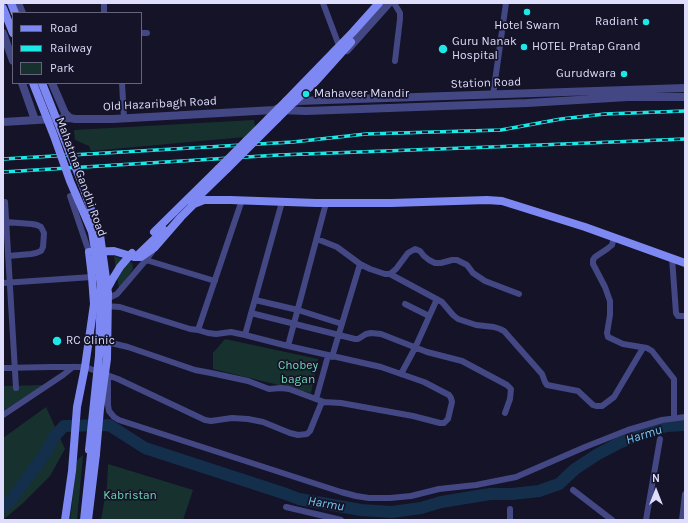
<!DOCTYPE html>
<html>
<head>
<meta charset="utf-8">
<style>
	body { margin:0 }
	#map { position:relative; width:688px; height:523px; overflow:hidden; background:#141328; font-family:Karla,sans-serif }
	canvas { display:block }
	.frame { position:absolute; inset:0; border:4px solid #dedefc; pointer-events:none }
	.legend { position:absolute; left:12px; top:12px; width:130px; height:72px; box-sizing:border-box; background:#141328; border:1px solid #65647d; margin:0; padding:5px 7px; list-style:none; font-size:12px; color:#dedefc }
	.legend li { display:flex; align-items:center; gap:8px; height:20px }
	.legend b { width:20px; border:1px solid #65647d }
	.north { position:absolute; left:636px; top:471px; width:40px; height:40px; -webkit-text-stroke:3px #141328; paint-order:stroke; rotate:0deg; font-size:11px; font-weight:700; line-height:16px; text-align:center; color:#dedefc }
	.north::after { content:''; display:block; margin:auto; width:14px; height:18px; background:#dedefc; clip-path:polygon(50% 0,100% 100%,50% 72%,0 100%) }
</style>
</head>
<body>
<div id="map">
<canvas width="688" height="523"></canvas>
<div class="frame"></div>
<ul class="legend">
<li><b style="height:5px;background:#7e88f3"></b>Road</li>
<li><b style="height:5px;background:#1ce9e7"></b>Railway</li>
<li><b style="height:11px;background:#17322e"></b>Park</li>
</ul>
<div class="north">N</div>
</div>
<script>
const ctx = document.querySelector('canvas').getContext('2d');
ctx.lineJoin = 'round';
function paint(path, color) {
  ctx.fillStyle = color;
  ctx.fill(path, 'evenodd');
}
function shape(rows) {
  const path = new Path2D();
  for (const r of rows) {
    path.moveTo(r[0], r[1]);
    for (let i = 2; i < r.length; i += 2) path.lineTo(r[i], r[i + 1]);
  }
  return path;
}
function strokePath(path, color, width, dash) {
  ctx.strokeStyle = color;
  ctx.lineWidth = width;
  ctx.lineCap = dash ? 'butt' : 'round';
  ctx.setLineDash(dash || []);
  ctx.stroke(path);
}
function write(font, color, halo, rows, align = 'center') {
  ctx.font = font + ' Karla,sans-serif';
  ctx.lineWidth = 3.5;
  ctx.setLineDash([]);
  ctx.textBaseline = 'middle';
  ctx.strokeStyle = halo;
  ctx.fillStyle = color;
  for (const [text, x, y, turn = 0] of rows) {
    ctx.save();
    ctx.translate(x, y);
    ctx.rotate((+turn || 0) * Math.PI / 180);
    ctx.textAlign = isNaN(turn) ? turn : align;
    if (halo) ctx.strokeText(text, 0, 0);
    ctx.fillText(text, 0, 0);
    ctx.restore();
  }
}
paint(shape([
	[254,120,256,136,91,151,89,146,75,140,74,130],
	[114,256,124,259,132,263,133,269,119,289],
	[225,339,318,359,311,393,213,369,213,353],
	[45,385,3,411,3,386],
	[46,407,65,449,50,476,23,503,3,520,3,438],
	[83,455,77,520,70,520,77,460],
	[108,464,193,490,183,520,101,520,107,486]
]), '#17322e');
strokePath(shape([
	[3,507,11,500,45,454,54,437,64,426,109,425,145,448,286,494,299,499,361,510,392,512,421,508,441,502,490,494,512,494,539,491,559,484,575,469,598,454,619,443,657,428,667,426,685,425]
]), '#142f4b', 12);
strokePath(shape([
	[323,3,338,43],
	[394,3,400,13,400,19,395,61],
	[104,13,104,3],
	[141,33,147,33],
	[122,83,124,118],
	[493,95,506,3],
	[70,196,89,252],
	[5,202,16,388],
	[6,222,32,224,37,225,41,227,44,233,43,247,41,251,36,253,31,254,8,256],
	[613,238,613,241,612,245,607,249,595,257,593,260,593,264,605,287,610,301,610,315,607,333,608,337,623,344,647,348,652,351,674,379,674,418],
	[317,239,337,247,360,264,370,269,385,274,390,274,396,269,408,253,415,249,420,251,424,256,429,260,435,263,441,263,452,260,457,260,467,265,473,273,485,281,519,294],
	[672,258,676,313,678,316,685,316],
	[146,260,215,281],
	[390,274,442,302,453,315,458,319,476,325,494,327,500,329,504,331,542,374,545,382,547,385,578,391,593,405,596,406,602,406,614,397,643,348],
	[3,283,92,277],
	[105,300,117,294,146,260,152,252],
	[255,300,298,310,342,324],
	[405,304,429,316],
	[105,306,120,307,190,329,198,330,242,200],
	[251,313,355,339,358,339,366,334,371,333,381,334,427,352,462,361,507,385,511,389,510,399,505,413],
	[245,335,282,202],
	[90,338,128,347,195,370,211,373,248,381,269,389,281,388,289,389,324,402],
	[288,346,326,203],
	[332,357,360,264],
	[3,368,51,367,85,367,118,379,205,420,211,421,232,418,248,419,263,422,290,433,298,435,307,434,310,431,321,404,324,402,341,403,413,416,440,423,444,423,448,419,452,402,451,398,449,395,424,382,401,374,381,367,288,346,245,335,231,332,216,334,208,333,198,330],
	[401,374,415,348,437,299],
	[108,375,108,405,109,411,114,417,119,420,341,492,356,496,369,498,390,498,411,496,439,489,476,485,516,477,585,447,628,430,662,420,685,417],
	[316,399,328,356],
	[3,415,63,375,73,367],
	[573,490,612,520],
	[286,507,341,520],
	[510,509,510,520],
	[646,520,660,439],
	[682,520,685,494]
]), '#434783', 6);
strokePath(shape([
	[18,3,22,13],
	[3,33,13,61],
	[347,50,389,3],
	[22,83,35,120],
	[52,83,65,113,70,118],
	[280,110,306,111,527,103,628,97,685,97],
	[3,122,70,118,75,119,113,119,274,110,289,103,298,101,326,100,685,88]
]), '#434783', 8);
strokePath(shape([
	[11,3,15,13],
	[3,8,13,33],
	[286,101,353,32,379,3],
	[294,102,316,81,351,42],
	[246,141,268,119],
	[254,142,277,119],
	[192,203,227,169],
	[154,232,218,169],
	[139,254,164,230],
	[65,520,72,471,77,407,85,367,94,304,92,277,89,252,114,251,134,257,141,257,154,248,181,217,194,204,204,200,230,200,316,203,391,203,487,200,502,201,585,227,685,263],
	[88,520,96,454]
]), '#7e88f3', 8);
const rail = shape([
	[3,159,293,142,366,134,501,130,561,119,605,114,685,111],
	[3,172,279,155,491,147,685,139]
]);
strokePath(rail, '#1ce9e7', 3.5);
strokePath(rail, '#141328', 2, [6]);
strokePath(shape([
	[33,83,54,136,70,181,92,232,101,285,99,356,89,450],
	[42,83,81,181,100,235,108,293,107,359,100,409,96,454],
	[268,119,286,101],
	[277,119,294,102],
	[218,169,246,141],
	[227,169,254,142],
	[107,289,112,280,120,267,132,253],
	[84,520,92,445]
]), '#7e88f3', 8);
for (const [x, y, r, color] of [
	[527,12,4,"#1ce9e7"],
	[646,22,4,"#1ce9e7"],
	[524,47,4,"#1ce9e7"],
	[443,49,5,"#1ce9e7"],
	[624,74,4,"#1ce9e7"],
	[306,94,4,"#1ce9e7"],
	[57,341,5,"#1ce9e7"]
]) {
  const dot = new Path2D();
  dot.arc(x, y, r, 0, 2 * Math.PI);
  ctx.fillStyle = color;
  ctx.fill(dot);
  strokePath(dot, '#141328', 1.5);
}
write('12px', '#dedefc', '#141328', [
	["Radiant",638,22,"right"],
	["Hotel Swarn",527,26,"center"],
	["Guru Nanak",452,42],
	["Hospital",452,56],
	["HOTEL Pratap Grand",532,47],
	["Gurudwara",616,74,"right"],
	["Mahaveer Mandir",314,94],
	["RC Clinic",66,341]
], 'left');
write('12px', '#dedefc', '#141328', [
	["Station Road",486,83,-2],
	["Old Hazaribagh Road",160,104,-3],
	["Mahatma Gandhi Road",81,177,70]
]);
write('12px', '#6fd6b1', '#141328', [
	["Chobey",298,366],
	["bagan",298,380],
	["Kabristan",130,496]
]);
write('italic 13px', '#75c6f2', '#141328', [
	["Harmu",644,435,-18],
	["Harmu",326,504,10]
]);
</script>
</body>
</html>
